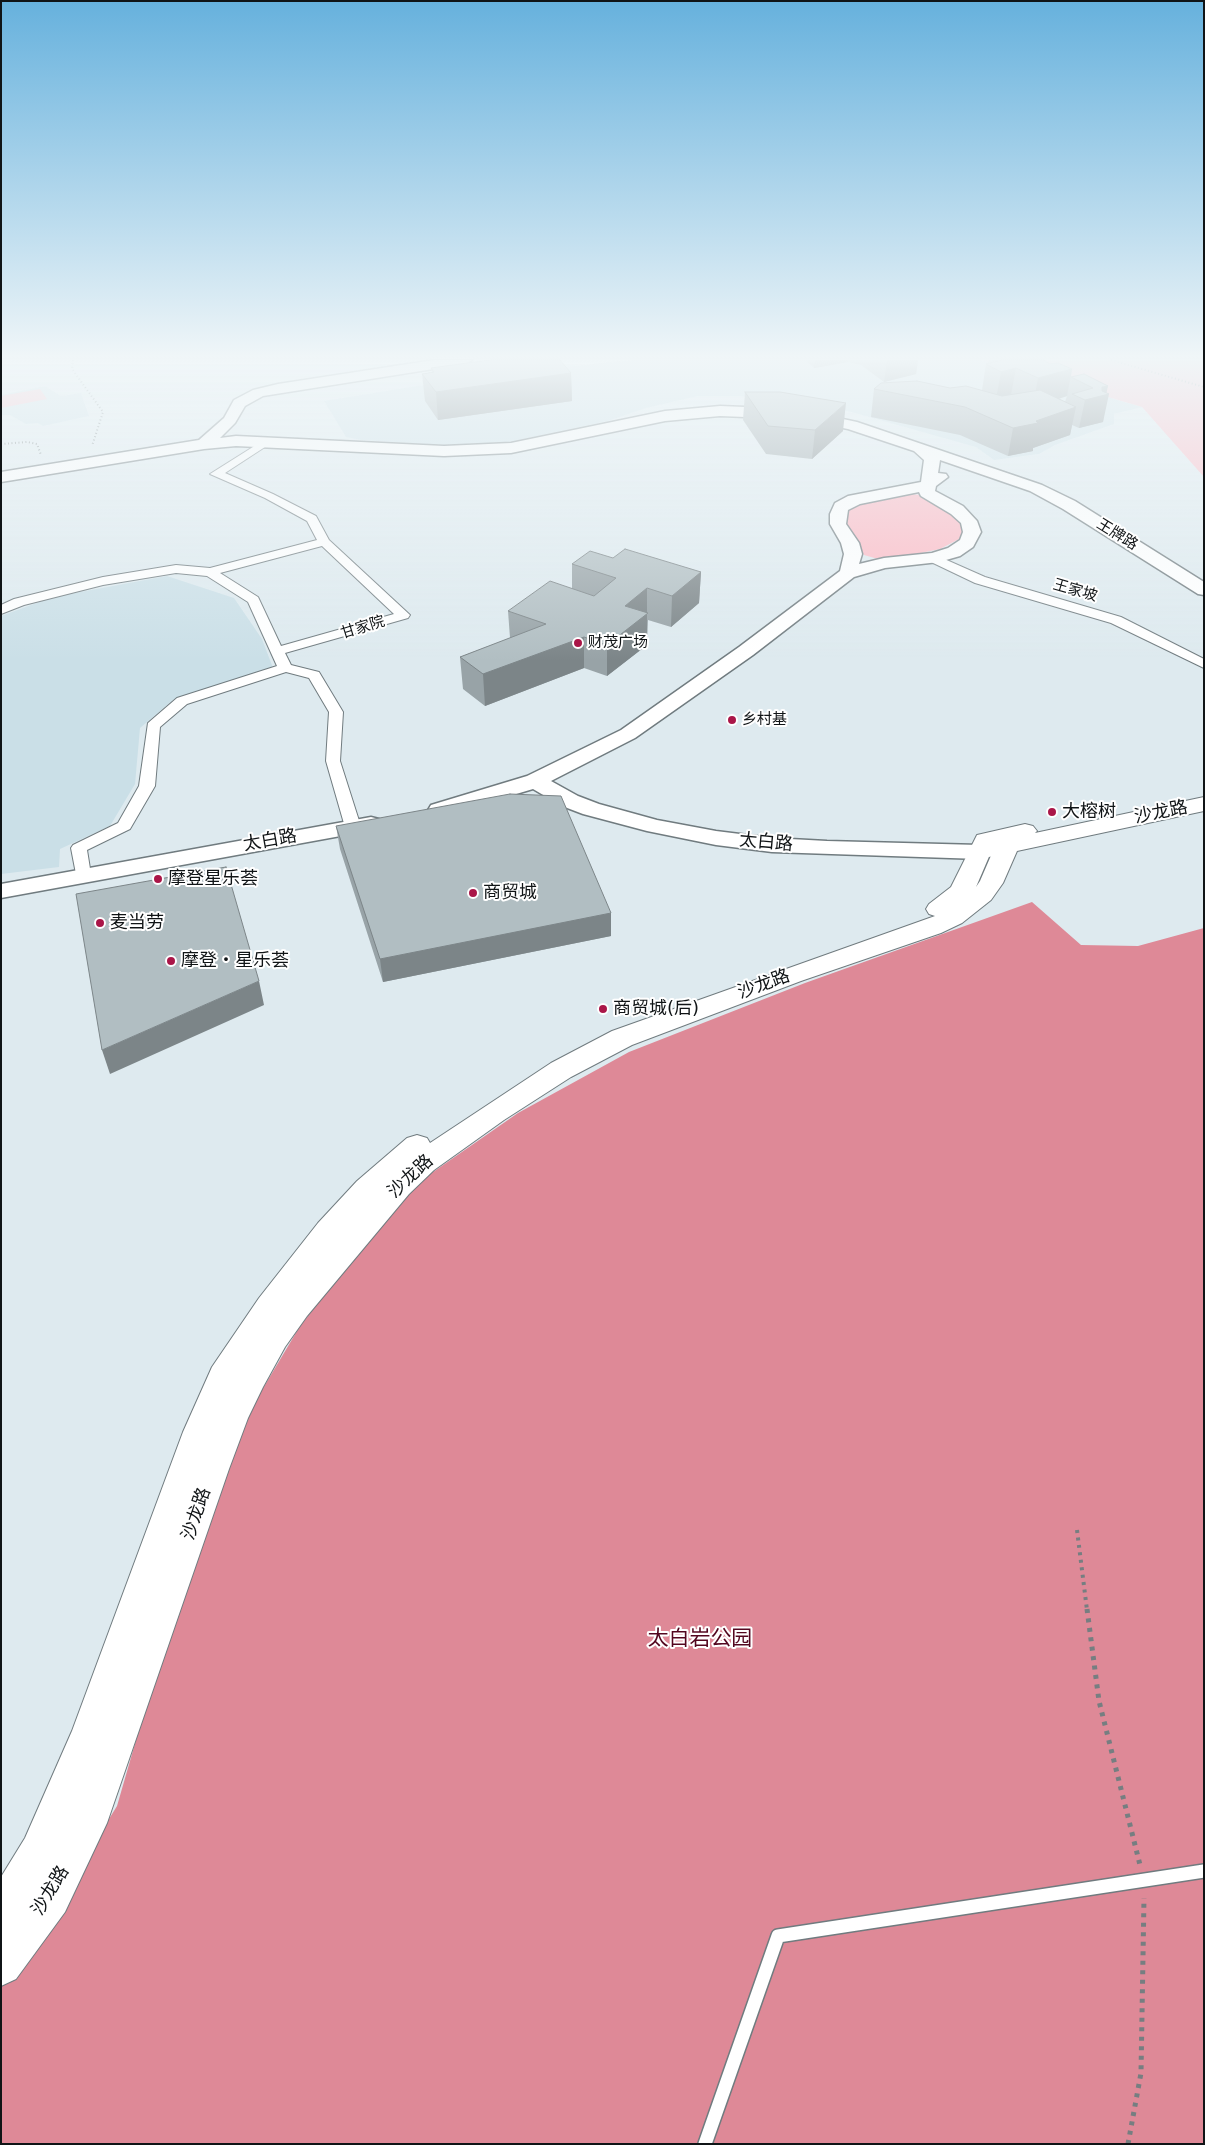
<!DOCTYPE html>
<html>
<head>
<meta charset="utf-8">
<style>
	body { margin:0 }
	#map { position:relative; width:1205px; height:2145px; overflow:hidden; background:#deeaef; font-family:"DejaVu Sans",sans-serif }
	canvas { display:block }
	.frame { position:absolute; inset:0; border:2px solid #101416; pointer-events:none }
</style>
</head>
<body>
<div id="map">
<canvas width="1205" height="2145"></canvas>
<div class="frame"></div>
</div>
<script>
const ctx = document.querySelector('canvas').getContext('2d');
ctx.lineJoin = 'round';
function paint(path, color) {
  ctx.fillStyle = color;
  ctx.fill(path, 'evenodd');
}
function shape(rows) {
  const path = new Path2D();
  for (const r of rows) {
    path.moveTo(r[0], r[1]);
    for (let i = 2; i < r.length; i += 2) path.lineTo(r[i], r[i + 1]);
  }
  return path;
}
function strokePath(path, color, width, dash) {
  ctx.strokeStyle = color;
  ctx.lineWidth = width;
  ctx.lineCap = dash ? 'butt' : 'round';
  ctx.setLineDash(dash || []);
  ctx.stroke(path);
}
function write(font, color, halo, rows, align = 'center') {
  ctx.font = font + ' "DejaVu Sans","Noto Sans SC",sans-serif';
  ctx.lineWidth = 4;
  ctx.setLineDash([]);
  ctx.textBaseline = 'middle';
  ctx.strokeStyle = halo;
  ctx.fillStyle = color;
  for (const [text, x, y, turn = 0] of rows) {
    ctx.save();
    ctx.translate(x, y);
    ctx.rotate((+turn || 0) * Math.PI / 180);
    ctx.textAlign = isNaN(turn) ? turn : align;
    if (halo) ctx.strokeText(text, 0, 0);
    ctx.fillText(text, 0, 0);
    ctx.restore();
  }
}
paint(shape([
	[633,360,981,360,1142,407,1114,414,1114,424,1055,445,1039,454,994,460,976,447,844,410,739,396,698,396,646,408,608,421,509,442,444,445,361,440,346,437,324,401,559,363,565,367],
	[45,386,61,396,81,393,89,416,43,426,38,423,26,424,10,415,1,415,1,395],
	[167,576,234,598,262,639,273,668,173,700,140,728,135,784,110,826,60,849,59,867,1,874,1,616,53,597]
]), '#cadfe7');
paint(shape([
	[981,360,1204,360,1204,477,1142,407],
	[40,389,47,399,1,408,1,396],
	[902,493,920,495,943,506,963,521,963,537,940,549,906,556,878,559,864,555,842,522,846,509,858,500]
]), '#feb7c2');
paint(shape([
	[1032,902,1081,945,1138,946,1204,928,1204,2144,1,2144,1,1987,16,1970,117,1806,158,1664,246,1417,300,1326,366,1242,423,1179,518,1113,629,1052,805,983]
]), '#de8997');
const lane = shape([
	[705,2144,778,1936,1204,1871]
]);
const street = shape([
	[264,440,268,441,268,445,225,473,273,494,316,516,329,540,410,615,408,618,285,653,291,665,319,672,343,712,340,761,361,827,353,832,345,827,326,761,329,712,309,678,286,672,187,704,160,727,155,786,130,829,87,850,91,875,89,879,83,880,77,879,71,848,73,845,118,823,139,786,148,723,177,698,277,666,248,602,207,576,176,573,103,585,24,605,1,614,1,605,14,599,103,577,176,565,210,568,317,540,307,521,265,498,210,474,264,440],
	[322,546,394,614,281,646,258,597,220,573,322,546],
	[933,554,985,577,1121,617,1204,659,1204,668,1111,623,975,583,929,561,927,558,933,554]
]);
const secondary = shape([
	[434,360,472,360,465,364,263,396,245,406,235,423,220,438,236,436,444,446,511,443,665,411,720,406,796,409,857,422,1042,485,1075,501,1204,582,1204,595,1198,594,1063,509,1030,491,940,460,938,473,946,474,948,477,936,486,935,491,963,506,977,521,981,532,973,547,960,556,939,562,885,568,854,577,753,655,635,738,551,781,578,796,599,804,657,820,716,831,772,838,827,841,980,845,1003,840,1011,842,1014,847,1011,852,980,859,772,852,716,845,647,831,583,814,562,806,533,789,439,817,431,815,428,810,431,805,527,776,621,730,739,647,840,571,844,554,841,543,830,524,830,514,835,503,848,496,921,482,924,460,914,451,848,429,796,419,720,416,665,421,511,453,444,456,236,446,204,449,1,482,1,472,199,440,224,418,234,400,253,390,278,384,434,360],
	[919,492,921,496,951,514,961,523,963,532,960,540,948,548,932,553,884,558,859,564,862,554,859,543,846,524,848,510,860,504,919,492],
	[371,817,379,819,382,824,379,829,1,898,1,884,371,817]
]);
const highway = shape([
	[1204,797,1204,811,1017,851,1003,883,991,900,962,923,941,933,801,981,632,1045,571,1077,504,1120,434,1170,409,1194,307,1316,285,1347,263,1387,248,1418,229,1469,107,1823,65,1912,16,1979,1,1986,1,1877,25,1838,72,1731,183,1432,212,1367,259,1298,318,1223,357,1181,407,1138,417,1135,427,1138,430,1143,551,1063,612,1031,935,916,929,914,926,909,929,904,951,887,977,835,1025,824,1033,826,1037,831,1035,833,1204,797],
	[996,844,980,881,976,887,994,845,996,844]
]);
strokePath(lane, '#707b7f', 16);
strokePath(street, '#707b7f', 2);
strokePath(secondary, '#707b7f', 3);
strokePath(highway, '#707b7f', 2);
strokePath(shape([
	[73,360,72,369,103,412,92,446],
	[1111,360,1204,387],
	[1,444,27,442,37,444,41,455]
]), '#767e81', 2, [1, 2.5]);
strokePath(shape([
	[1077,1530,1087,1610]
]), '#767e81', 4, [3, 4.5]);
strokePath(shape([
	[1087,1609,1099,1701,1140,1865],
	[1128,2144,1141,2073,1144,1898]
]), '#767e81', 5, [4, 5.5]);
strokePath(lane, '#fff', 13);
paint(street, '#fff');
paint(secondary, '#fff');
paint(highway, '#fff');
paint(shape([
	[805,360,918,360,916,374,884,382,861,365,848,362,814,368],
	[989,360,1044,360,1050,364,1072,369,1071,377,1107,393,1103,422,1079,428,1072,425,1070,435,1033,448,1033,451,1008,456,960,435,871,417,874,389,950,388,982,390,986,364,988,364],
	[1067,396,1065,402,1059,399],
	[431,368,571,373,572,401,438,420,425,401,422,374,432,373],
	[745,392,843,431,812,459,766,454,743,420],
	[613,558,701,572,699,603,671,627,648,620,647,645,607,676,584,668,485,706,463,689,460,657,510,638,508,611,572,588,572,564],
	[336,826,611,913,611,936,383,982,340,849]
]), '#98a3a7');
paint(shape([
	[815,360,848,360,848,362,814,368],
	[887,360,918,360,916,374,884,382],
	[1016,368,1011,395,996,399,1001,372],
	[1072,369,1067,396,1033,406,1038,378],
	[571,373,572,401,438,420,436,392],
	[1108,386,1106,395,1109,394,1103,422,1079,428,1085,400,1102,387],
	[846,403,843,431,812,459,815,430],
	[1076,407,1070,435,1033,448,1033,451,1008,456,1013,428],
	[701,572,699,603,671,627,672,596],
	[647,588,647,645,607,676,607,645,625,606],
	[584,637,584,668,485,706,483,674],
	[611,913,611,936,383,982,380,959],
	[259,981,264,1005,110,1074,102,1050]
]), '#7c8588');
const building = shape([
	[489,360,560,360,571,373,436,392,422,374,434,372,431,368,489,360],
	[1002,360,1044,360,1050,364,1058,363,1072,369,1038,378,1016,368,1001,372,986,364,1002,360],
	[1084,374,1108,386,1102,387,1102,391,1109,394,1085,400,1072,394,1093,388,1071,377,1084,374],
	[917,381,950,388,966,386,1002,396,1040,390,1076,407,1036,421,1038,423,1013,428,965,407,874,389,881,383,917,381],
	[745,392,780,392,846,403,815,430,768,426,745,392],
	[625,549,701,572,672,596,647,588,625,606,648,613,607,645,584,637,483,674,460,657,546,624,508,611,550,581,594,596,616,578,572,564,590,551,613,558,625,549],
	[510,794,561,796,611,913,380,959,336,826,510,794],
	[226,867,259,981,102,1050,76,894,226,867]
]);
paint(building, '#b1bec2');
strokePath(building, '#7c8588', 1);
const sky = ctx.createLinearGradient(0, 0, 0, 661);
sky.addColorStop(0, '#66b1dd');
sky.addColorStop(0.54, '#f0f6f8');
sky.addColorStop(1, '#f0f6f800');
ctx.fillStyle = sky;
ctx.fillRect(0, 0, 1205, 661);
for (const [x, y, r, color] of [
	[578,643,5,"#aa1648"],
	[732,720,5,"#aa1648"],
	[1052,812,5,"#aa1648"],
	[158,879,5,"#aa1648"],
	[473,893,5,"#aa1648"],
	[100,923,5,"#aa1648"],
	[171,961,5,"#aa1648"],
	[603,1009,5,"#aa1648"]
]) {
  const dot = new Path2D();
  dot.arc(x, y, r, 0, 2 * Math.PI);
  ctx.fillStyle = color;
  ctx.fill(dot);
  strokePath(dot, '#fff', 2);
}
write('15px', '#101416', '#fff', [
	["王牌路",1117,535,32],
	["王家坡",1075,591,16],
	["甘家院",363,628,-17]
]);
write('15px', '#101416', '#fff', [
	["财茂广场",588,643],
	["乡村基",742,720]
], 'left');
write('18px', '#101416', '#fff', [
	["大榕树",1062,812],
	["摩登星乐荟",168,879],
	["商贸城",483,893],
	["麦当劳",110,923],
	["摩登・星乐荟",181,961],
	["商贸城(后)",613,1009]
], 'left');
write('18px', '#101416', '#fff', [
	["沙龙路",1161,813,-11],
	["太白路",270,841,-10],
	["太白路",766,843,5],
	["沙龙路",764,985,-20],
	["沙龙路",411,1177,-43],
	["沙龙路",197,1514,-71],
	["沙龙路",51,1891,-59]
]);
write('21px', '#53061f', '#fff', [
	["太白岩公园",700,1640]
]);
</script>
</body>
</html>
